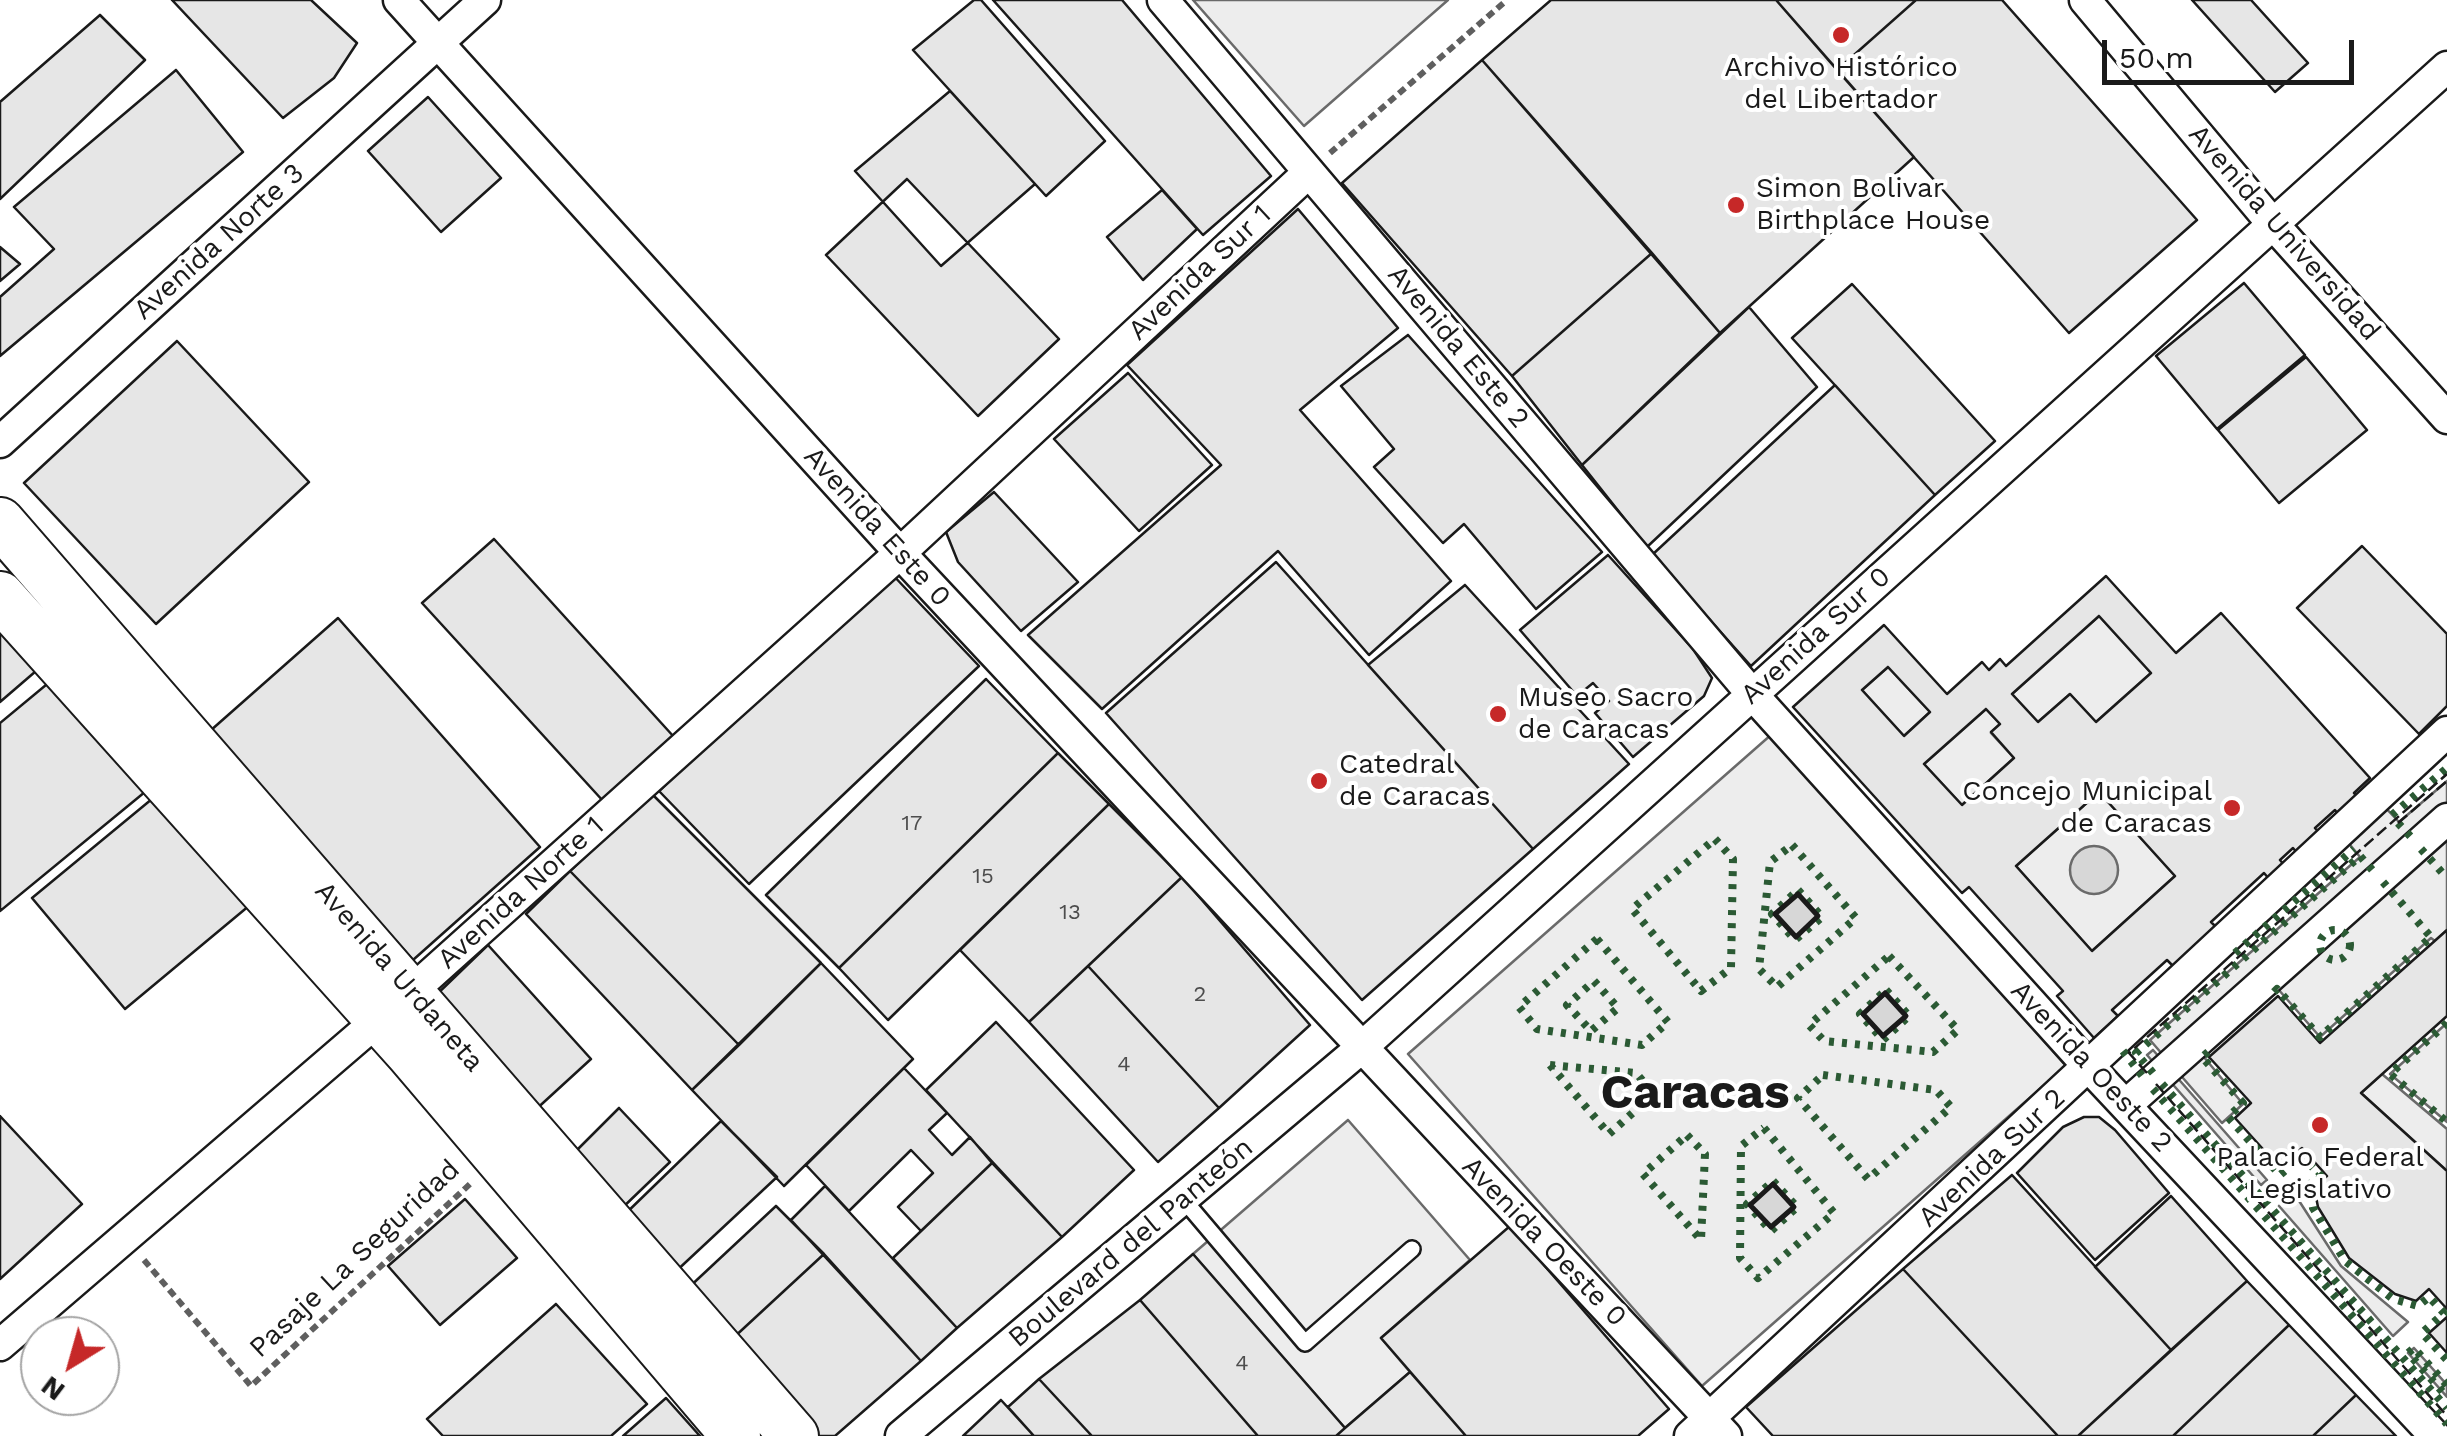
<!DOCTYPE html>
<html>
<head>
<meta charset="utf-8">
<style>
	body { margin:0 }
	#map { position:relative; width:2447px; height:1436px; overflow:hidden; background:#fff; font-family:"Work Sans",sans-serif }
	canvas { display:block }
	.north { position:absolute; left:20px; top:1316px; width:100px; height:100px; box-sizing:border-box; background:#fff; border:2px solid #a3a3a3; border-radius:50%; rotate:217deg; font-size:28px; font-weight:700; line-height:40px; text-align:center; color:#1a1a1a }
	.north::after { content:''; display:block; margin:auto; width:35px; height:45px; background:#c62828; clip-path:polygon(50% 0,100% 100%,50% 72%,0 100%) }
	.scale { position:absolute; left:2102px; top:40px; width:252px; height:45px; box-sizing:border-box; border:5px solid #1a1a1a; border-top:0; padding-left:12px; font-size:30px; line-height:35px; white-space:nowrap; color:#1a1a1a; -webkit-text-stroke:8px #fff; paint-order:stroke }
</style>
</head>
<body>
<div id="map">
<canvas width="2447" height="1436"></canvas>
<div class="north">N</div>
<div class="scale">50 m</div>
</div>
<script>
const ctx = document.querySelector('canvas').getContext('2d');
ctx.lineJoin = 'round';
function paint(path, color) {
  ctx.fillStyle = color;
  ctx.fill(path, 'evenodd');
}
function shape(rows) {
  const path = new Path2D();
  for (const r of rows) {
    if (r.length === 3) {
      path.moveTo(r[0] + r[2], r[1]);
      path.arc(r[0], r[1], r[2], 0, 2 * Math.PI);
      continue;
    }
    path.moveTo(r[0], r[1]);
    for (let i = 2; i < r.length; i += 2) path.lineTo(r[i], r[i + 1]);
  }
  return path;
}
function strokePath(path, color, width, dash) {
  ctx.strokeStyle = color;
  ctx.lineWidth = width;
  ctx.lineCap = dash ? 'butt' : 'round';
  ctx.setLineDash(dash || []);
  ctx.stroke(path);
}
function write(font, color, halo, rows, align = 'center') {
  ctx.font = font + ' "Work Sans",sans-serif';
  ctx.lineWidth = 8;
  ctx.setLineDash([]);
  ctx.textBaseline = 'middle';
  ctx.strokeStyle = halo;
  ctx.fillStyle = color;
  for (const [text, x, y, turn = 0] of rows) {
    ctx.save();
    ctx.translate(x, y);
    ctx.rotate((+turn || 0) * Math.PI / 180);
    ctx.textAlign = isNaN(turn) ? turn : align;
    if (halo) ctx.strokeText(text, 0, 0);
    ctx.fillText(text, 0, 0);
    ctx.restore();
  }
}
const built = shape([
	[1193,0,1448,0,1304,126,1193,0],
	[2099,616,2151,673,2096,722,2070,694,2038,722,2012,694,2099,616],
	[1888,667,1930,712,1904,736,1862,690,1888,667],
	[1986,709,2000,724,1991,733,2014,758,1962,805,1924,764,1986,709],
	[1772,734,2066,1066,1702,1386,1408,1054,1772,734],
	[2447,781,2447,930,2435,941,2431,938,2320,1037,2278,989,2203,1056,2243,1104,2222,1123,2150,1040,2360,857,2342,835,2380,802,2399,822,2447,781],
	[2099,792,2175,876,2092,951,2016,866,2099,792],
	[2447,1023,2447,1122,2390,1074,2447,1023],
	[2153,1050,2267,1180,2261,1185,2147,1055,2153,1050],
	[2382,1074,2447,1129,2447,1171,2361,1093,2382,1074],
	[1348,1120,1470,1260,1381,1338,1410,1372,1345,1428,1193,1254,1348,1120],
	[2294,1193,2341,1266,2408,1322,2393,1336,2279,1206,2294,1193],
	[2414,1348,2447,1385,2447,1397,2408,1353,2414,1348]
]);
paint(built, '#ededed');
strokePath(built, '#6a6a6a', 2.5);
const water = shape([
	[2094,870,24],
	[1798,894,1818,916,1796,937,1775,914,1798,894],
	[1885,993,1906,1016,1883,1036,1863,1014,1885,993],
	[1773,1184,1794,1207,1771,1227,1750,1205,1773,1184]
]);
paint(water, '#d7d7d7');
strokePath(water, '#6a6a6a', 2.5);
const building = shape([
	[172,0,311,0,357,43,334,78,283,118,172,0],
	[974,0,981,0,1105,141,1046,196,913,50,974,0],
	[993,0,1122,0,1271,176,1203,235,993,0],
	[1551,0,1776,0,1914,157,1720,333,1482,60,1551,0],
	[1776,0,1916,0,1837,70,1776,0],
	[1916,0,2002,0,2197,220,2069,333,1837,70,1916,0],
	[2192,0,2251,0,2308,63,2275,92,2192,0],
	[100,15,145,60,0,199,0,102,100,15],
	[1482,60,1652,253,1512,376,1342,183,1482,60],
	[176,70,243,152,0,356,0,297,54,249,14,207,176,70],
	[950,91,1035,184,941,266,855,171,950,91],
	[428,97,501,178,441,232,368,151,428,97],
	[907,179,1059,339,978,416,826,255,907,179],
	[1162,190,1197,229,1143,280,1107,237,1162,190],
	[1298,209,1398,328,1300,410,1451,581,1369,655,1278,551,1102,709,1028,635,1221,465,1127,365,1298,209],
	[0,247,20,264,0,281,0,247],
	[1652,253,1720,333,1582,465,1512,376,1652,253],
	[2244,283,2305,355,2217,429,2156,356,2244,283],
	[1852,284,1995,441,1935,495,1792,338,1852,284],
	[1749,307,1817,387,1647,547,1582,465,1749,307],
	[1408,335,1602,552,1536,609,1464,524,1443,543,1374,467,1394,449,1341,386,1408,335],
	[177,341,309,482,156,624,24,483,177,341],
	[2306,357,2367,430,2279,503,2218,430,2306,357],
	[1128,373,1212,465,1139,531,1054,439,1128,373],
	[1835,385,1935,495,1751,666,1652,555,1835,385],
	[994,492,1078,582,1021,631,958,562,946,532,994,492],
	[494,539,674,737,604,802,422,603,494,539],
	[2362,546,2447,634,2447,706,2419,734,2297,608,2362,546],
	[1608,555,1693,649,1712,678,1704,696,1633,757,1595,713,1609,701,1593,683,1577,696,1520,630,1608,555],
	[1276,562,1533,849,1362,1000,1106,713,1276,562],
	[890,572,979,666,749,884,659,791,890,572],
	[2106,576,2176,653,2221,613,2370,778,2354,793,2360,799,2340,817,2335,810,2315,828,2321,834,2298,854,2293,848,2280,860,2285,866,2270,880,2264,873,2211,922,2216,927,2173,966,2167,960,2112,1010,2118,1016,2094,1038,2057,996,2063,991,1969,887,1962,893,1793,707,1884,625,1947,694,1982,662,1989,670,2000,659,2006,666,2106,576],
	[2099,616,2151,673,2096,722,2070,694,2038,722,2012,694,2099,616],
	[1888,667,1930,712,1904,736,1862,690,1888,667],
	[1986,709,2000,724,1991,732,2014,758,1962,805,1924,764,1986,709],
	[2099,792,2175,876,2092,951,2016,866,2099,792],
	[1465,585,1629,764,1533,849,1368,665,1465,585],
	[0,615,43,665,0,702,0,615],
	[338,618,540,847,413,960,210,731,338,618],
	[58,675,151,787,0,911,0,723,58,675],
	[986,679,1058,753,839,968,766,895,986,679],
	[1058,753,1109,804,888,1020,839,968,1058,753],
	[158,794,250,905,125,1009,32,898,158,794],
	[652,794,821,963,739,1045,570,871,652,794],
	[1109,804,1182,877,1029,1022,960,950,1109,804],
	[570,871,739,1045,692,1090,526,914,570,871],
	[1182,877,1310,1025,1219,1108,1088,966,1182,877],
	[2447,930,2447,1016,2361,1093,2447,1171,2447,1309,2429,1289,2416,1301,2395,1294,2349,1258,2318,1207,2314,1187,2327,1176,2302,1148,2280,1168,2235,1118,2251,1103,2209,1057,2278,996,2320,1043,2447,930],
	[488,945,591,1059,532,1113,433,998,488,945],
	[821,963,913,1059,784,1186,692,1090,821,963],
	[1088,966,1219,1108,1158,1162,1029,1022,1088,966],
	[996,1022,1134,1170,1062,1237,926,1090,996,1022],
	[904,1068,947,1113,929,1130,952,1155,970,1137,992,1163,921,1231,898,1207,933,1173,911,1150,849,1211,806,1165,904,1068],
	[619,1108,670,1162,618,1212,569,1158,619,1108],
	[0,1116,82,1204,0,1279,0,1116],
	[2084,1117,2099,1117,2115,1130,2169,1193,2095,1260,2017,1173,2063,1127,2084,1117],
	[721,1121,777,1177,672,1275,620,1219,721,1121],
	[992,1163,1062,1237,957,1328,893,1258,992,1163],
	[2012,1175,2171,1350,2078,1436,2058,1436,1903,1269,2012,1175],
	[825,1186,957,1328,921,1361,791,1220,825,1186],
	[2171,1196,2247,1281,2171,1350,2095,1267,2171,1196],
	[465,1199,517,1258,440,1325,388,1266,465,1199],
	[776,1206,824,1254,731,1340,685,1291,776,1206],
	[1510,1226,1669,1409,1638,1436,1466,1436,1381,1338,1510,1226],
	[824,1254,921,1361,835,1436,818,1436,731,1340,824,1254],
	[1193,1254,1345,1428,1336,1436,1258,1436,1140,1300,1193,1254],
	[1903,1269,2058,1436,1773,1436,1746,1407,1903,1269],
	[2247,1281,2289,1325,2173,1436,2078,1436,2247,1281],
	[1140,1300,1258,1436,1092,1436,1039,1379,1140,1300],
	[556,1304,647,1404,611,1436,443,1436,427,1419,556,1304],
	[2447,1317,2447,1353,2429,1333,2447,1317],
	[2289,1325,2356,1395,2313,1436,2173,1436,2289,1325],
	[1410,1372,1466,1436,1336,1436,1345,1428,1410,1372],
	[1039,1379,1092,1436,1034,1436,1008,1407,1039,1379],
	[2356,1395,2396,1436,2313,1436,2356,1395],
	[666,1398,700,1436,623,1436,666,1398],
	[1001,1400,1034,1436,963,1436,1001,1400]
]);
paint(building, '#e6e6e6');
strokePath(building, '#1a1a1a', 2.5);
const lane = shape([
	[1183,1199,1305,1343,1412,1249]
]);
const street = shape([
	[399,0,900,553,1726,1436],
	[1163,0,1752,694,2090,1068,2435,1436],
	[2085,0,2272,223,2447,418],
	[0,442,485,0],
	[2126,1105,2447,819],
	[0,1345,412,991,900,553,1309,172],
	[901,1436,1360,1049,2447,67],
	[1690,1436,2447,732]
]);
const primary = shape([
	[0,522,794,1436],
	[0,596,410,1053,736,1436]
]);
strokePath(lane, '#1a1a1a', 20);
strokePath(street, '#1a1a1a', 35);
strokePath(primary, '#1a1a1a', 52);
strokePath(shape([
	[1330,153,1507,0],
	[144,1260,251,1386,470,1184]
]), '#5f5f5f', 6, [8, 5]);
strokePath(lane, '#fff', 15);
strokePath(street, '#fff', 30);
strokePath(primary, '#fff', 48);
strokePath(shape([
	[2392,815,2447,768],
	[2398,823,2412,838],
	[1715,839,1733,859,1731,968,1701,991,1632,909,1715,839],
	[1792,845,1856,918,1777,987,1759,969,1770,862,1792,845],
	[2421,849,2447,878],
	[1798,890,1822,917,1795,940,1772,914,1798,890],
	[2335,945,15],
	[1597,939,1668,1022,1642,1045,1537,1029,1519,1007,1597,939],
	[2235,953,2354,849],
	[1889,956,1958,1030,1933,1052,1824,1041,1809,1025,1889,956],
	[1594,981,1618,1008,1591,1031,1567,1005,1594,981],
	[1886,990,1909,1016,1883,1040,1860,1014,1886,990],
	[2274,992,2277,989,2320,1037,2431,937,2383,882],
	[2447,1023,2390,1074,2447,1122],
	[2123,1051,2144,1078],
	[2208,1052,2202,1057,2243,1103,2228,1117,2280,1175,2302,1156,2320,1175,2309,1185,2313,1208,2345,1261,2393,1299,2418,1306,2429,1297,2444,1313,2422,1333,2447,1360],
	[1550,1065,1636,1073,1654,1094,1609,1134,1550,1065],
	[2153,1073,2136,1053,2360,856,2374,872],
	[1823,1075,1936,1090,1951,1107,1868,1179,1798,1098,1823,1075],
	[2162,1084,2447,1408],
	[2153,1089,2447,1424],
	[1764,1128,1834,1213,1758,1278,1740,1258,1741,1146,1764,1128],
	[1687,1135,1705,1154,1701,1240,1643,1174,1687,1135],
	[1773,1181,1797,1207,1771,1231,1747,1204,1773,1181],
	[2447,1385,2414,1348,2408,1353,2447,1397]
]), '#2b5a34', 8, [5, 8]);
strokePath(shape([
	[2398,823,2447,781],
	[2147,1073,2129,1053,2447,774],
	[2156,1084,2447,1416]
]), '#1a1a1a', 2.5, [12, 5]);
strokePath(shape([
	[1798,894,1818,916,1796,937,1775,914,1798,894],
	[1885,993,1906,1016,1883,1036,1863,1014,1885,993],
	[1773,1184,1794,1207,1771,1227,1750,1205,1773,1184]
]), '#1a1a1a', 5);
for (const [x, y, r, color] of [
	[1841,35,10,"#c62828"],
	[1736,205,10,"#c62828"],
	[1498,714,10,"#c62828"],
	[1319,781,10,"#c62828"],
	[2232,808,10,"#c62828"],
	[2320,1125,10,"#c62828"]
]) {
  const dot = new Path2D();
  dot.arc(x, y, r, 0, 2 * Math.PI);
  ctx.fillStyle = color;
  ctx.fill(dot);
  strokePath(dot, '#fff', 4);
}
write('22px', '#4d4d4d', null, [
	["17",912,824],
	["15",983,877],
	["13",1070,913],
	["2",1200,995],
	["4",1124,1065],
	["4",1242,1364]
]);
write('28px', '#1a1a1a', '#fff', [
	["Archivo Histórico",1841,68,"center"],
	["del Libertador",1841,100,"center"],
	["Simon Bolivar",1756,189],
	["Birthplace House",1756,221],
	["Museo Sacro",1518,698],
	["de Caracas",1518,730],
	["Catedral",1339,765],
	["de Caracas",1339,797],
	["Concejo Municipal",2212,792,"right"],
	["de Caracas",2212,824,"right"],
	["Palacio Federal",2320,1158,"center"],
	["Legislativo",2320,1190,"center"]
], 'left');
write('28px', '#1a1a1a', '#fff', [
	["Avenida Universidad",2284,233,49],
	["Avenida Norte 3",219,242,-42],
	["Avenida Sur 1",1200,273,-43],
	["Avenida Este 2",1458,347,50],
	["Avenida Este 0",877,527,48],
	["Avenida Sur 0",1816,636,-42],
	["Avenida Norte 1",521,893,-42],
	["Avenida Urdaneta",399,977,49],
	["Avenida Oeste 2",2091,1067,47],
	["Avenida Sur 2",1992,1158,-43],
	["Avenida Oeste 0",1544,1242,46],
	["Boulevard del Panteón",1131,1243,-40],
	["Pasaje La Seguridad",355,1259,-43]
]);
write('bold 48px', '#1a1a1a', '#fff', [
	["Caracas",1695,1094]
]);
</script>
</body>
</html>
